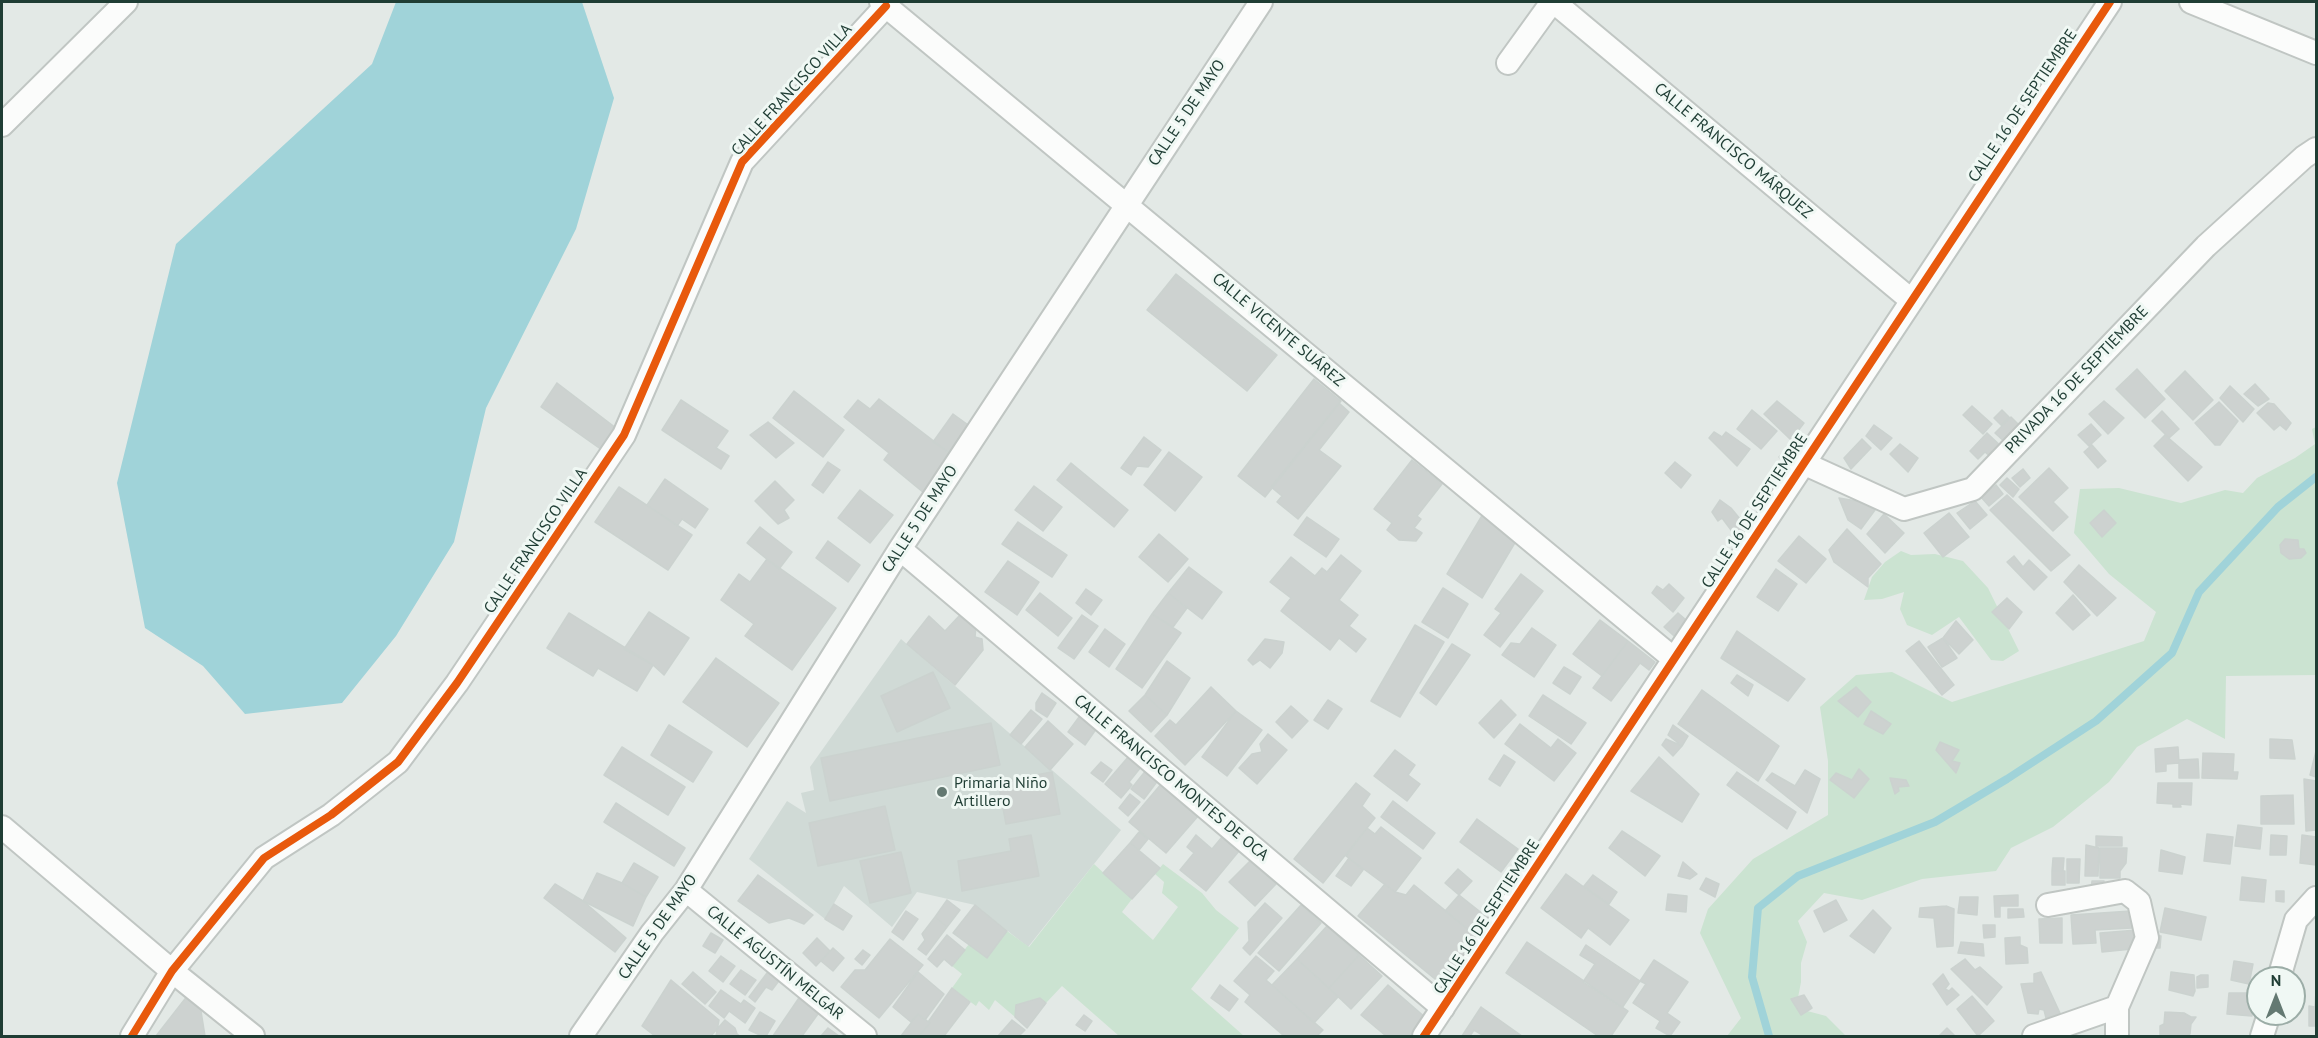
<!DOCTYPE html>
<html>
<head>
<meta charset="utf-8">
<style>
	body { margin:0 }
	#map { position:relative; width:2318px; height:1038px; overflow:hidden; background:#e3e9e6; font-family:"PT Sans",sans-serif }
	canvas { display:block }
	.frame { position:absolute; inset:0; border:3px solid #1f3d34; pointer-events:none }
	.north { position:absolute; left:2246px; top:966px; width:60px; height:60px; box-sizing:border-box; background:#f0f8f4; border:2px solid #9cada7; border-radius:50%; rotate:0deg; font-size:16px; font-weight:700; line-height:24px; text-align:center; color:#1f3d34 }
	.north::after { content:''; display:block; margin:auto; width:21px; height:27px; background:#647972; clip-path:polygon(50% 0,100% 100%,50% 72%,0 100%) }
</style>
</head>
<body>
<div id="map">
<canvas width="2318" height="1038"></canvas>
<div class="frame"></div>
<div class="north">N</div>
</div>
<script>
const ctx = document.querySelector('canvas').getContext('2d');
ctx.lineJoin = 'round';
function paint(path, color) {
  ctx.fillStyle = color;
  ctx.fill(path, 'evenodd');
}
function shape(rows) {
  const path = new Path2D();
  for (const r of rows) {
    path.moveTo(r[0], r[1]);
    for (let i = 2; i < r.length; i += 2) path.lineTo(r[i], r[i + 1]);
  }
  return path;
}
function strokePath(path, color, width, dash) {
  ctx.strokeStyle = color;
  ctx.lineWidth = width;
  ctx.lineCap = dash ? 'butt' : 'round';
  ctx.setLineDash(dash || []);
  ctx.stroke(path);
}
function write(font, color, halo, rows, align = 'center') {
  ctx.font = font + ' "PT Sans",sans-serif';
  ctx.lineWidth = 6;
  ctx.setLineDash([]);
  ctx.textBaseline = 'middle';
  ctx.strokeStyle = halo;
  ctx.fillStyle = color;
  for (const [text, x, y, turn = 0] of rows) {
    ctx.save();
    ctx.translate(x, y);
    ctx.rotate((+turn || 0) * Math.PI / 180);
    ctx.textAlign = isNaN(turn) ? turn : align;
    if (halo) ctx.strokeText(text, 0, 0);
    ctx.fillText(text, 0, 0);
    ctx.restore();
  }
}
paint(shape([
	[901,639,1121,830,1028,947,975,905,917,892,892,927,844,886,825,919,749,859,787,801,806,813,801,793,814,790,810,767]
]), '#d0dad6');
paint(shape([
	[2316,427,2316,675,2226,676,2225,739,2187,719,2137,747,2109,782,2053,827,2011,848,1996,871,1922,879,1862,900,1824,893,1798,921,1807,942,1801,963,1801,982,1796,1008,1826,1016,1846,1036,1727,1036,1741,1018,1700,933,1708,909,1753,859,1828,815,1828,761,1820,707,1856,675,1892,672,1952,702,2144,641,2156,612,2109,574,2074,533,2080,489,2119,488,2181,503,2225,490,2243,493,2257,478,2295,458,2315,444,2312,429],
	[1901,551,1911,555,1935,554,1963,561,1988,588,2019,651,2003,661,1991,660,1959,617,1932,635,1907,625,1900,609,1904,592,1882,599,1864,600,1872,577,1885,562],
	[1094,864,1132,899,1122,912,1153,940,1178,907,1162,893,1164,882,1155,874,1163,864,1202,893,1216,910,1239,928,1191,989,1244,1036,1119,1036,1062,986,1046,1003,1039,998,1016,1005,1015,1017,995,1000,989,1010,979,1001,976,1006,952,988,962,974,952,966,969,944,987,957,1007,931,1029,947]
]), '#cbe3d1');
paint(shape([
	[396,2,582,2,614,98,576,229,486,408,454,542,396,636,342,703,245,714,203,666,145,628,117,483,176,244,372,64]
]), '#a0d3d9');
strokePath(shape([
	[1769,1036,1752,977,1758,908,1798,876,1935,822,2007,779,2096,721,2172,653,2199,592,2278,507,2316,477]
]), '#a0d3d9', 8);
const building = shape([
	[1176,274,1277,355,1247,391,1147,310,1176,274],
	[2137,369,2165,399,2145,418,2116,389,2137,369],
	[2185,371,2213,400,2193,420,2165,391,2185,371],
	[1314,379,1341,401,1265,497,1238,476,1314,379],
	[557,383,616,428,602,450,541,407,557,383],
	[2255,384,2269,399,2258,406,2244,394,2255,384],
	[2230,386,2254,409,2243,422,2220,398,2230,386],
	[794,391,844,430,823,457,773,418,794,391],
	[879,399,952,455,924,493,884,460,889,453,844,417,858,400,870,409,879,399],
	[681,400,728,431,716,448,729,456,721,469,662,430,681,400],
	[1777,401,1804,423,1791,440,1764,414,1777,401],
	[2104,401,2124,418,2108,434,2089,414,2104,401],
	[2219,402,2238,421,2220,445,2215,445,2195,423,2219,402],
	[1339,403,1349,412,1319,450,1341,466,1298,519,1277,502,1282,496,1271,487,1339,403],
	[2268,403,2274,404,2291,423,2286,430,2280,425,2274,430,2257,413,2268,403],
	[1972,406,1992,424,1983,434,1963,415,1972,406],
	[1752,410,1777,431,1761,449,1737,429,1752,410],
	[2002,410,2009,417,2001,425,1994,418,2002,410],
	[2162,411,2179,429,2169,438,2152,421,2162,411],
	[953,414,971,427,952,455,933,442,953,414],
	[2011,417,2022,428,2007,444,1995,433,2011,417],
	[768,422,794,443,776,458,750,435,768,422],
	[2091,424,2101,435,2089,446,2078,435,2091,424],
	[1874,425,1892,438,1881,450,1866,436,1874,425],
	[1714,432,1722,437,1726,432,1750,449,1737,466,1709,438,1714,432],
	[1987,433,2004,449,1994,460,1985,452,1978,459,1970,451,1987,433],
	[2165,435,2202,467,2188,481,2154,446,2165,435],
	[1144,437,1161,450,1148,467,1137,466,1131,475,1121,468,1144,437],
	[1862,439,1871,448,1851,469,1844,458,1862,439],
	[1794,442,1806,451,1791,469,1779,457,1794,442],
	[1900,444,1918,458,1908,472,1890,454,1900,444],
	[2092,445,2106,461,2098,468,2084,452,2092,445],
	[1169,452,1202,477,1175,511,1144,485,1169,452],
	[1412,460,1442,484,1417,516,1421,519,1414,528,1422,533,1416,541,1399,540,1387,530,1392,523,1374,509,1412,460],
	[828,462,840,470,823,493,812,485,828,462],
	[1675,462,1691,475,1681,488,1665,473,1675,462],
	[1071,463,1128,510,1114,527,1057,480,1071,463],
	[2049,468,2068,488,2053,502,2068,517,2053,531,2019,497,2049,468],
	[2023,469,2030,478,2020,487,2012,478,2023,469],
	[2007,478,2019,489,2013,497,2000,485,2007,478],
	[665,479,708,509,695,528,682,519,677,526,647,505,665,479],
	[775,481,794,500,784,510,789,518,778,524,755,501,775,481],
	[1996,485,2003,494,1989,506,1981,497,1996,485],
	[1034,486,1062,507,1043,531,1015,510,1034,486],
	[619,487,692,535,668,570,595,522,619,487],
	[860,490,893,515,870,543,838,518,860,490],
	[2007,495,2070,555,2051,571,1990,510,2007,495],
	[1839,498,1862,502,1875,510,1861,529,1848,520,1839,498],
	[1720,500,1731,508,1745,525,1745,532,1737,538,1722,518,1718,521,1712,512,1720,500],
	[1975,501,1987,515,1970,529,1957,513,1975,501],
	[2104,510,2116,523,2102,537,2090,523,2104,510],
	[1949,513,1969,537,1943,557,1924,533,1949,513],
	[1483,514,1516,541,1482,598,1447,574,1483,514],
	[1884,514,1904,533,1885,553,1867,534,1884,514],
	[1307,517,1339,539,1326,557,1294,535,1307,517],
	[1018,522,1067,555,1052,577,1002,544,1018,522],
	[760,527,792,552,779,569,747,543,760,527],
	[1847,529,1881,564,1868,578,1868,587,1834,562,1829,550,1847,529],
	[1159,534,1188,559,1168,582,1139,557,1159,534],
	[1799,536,1826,559,1806,583,1778,561,1799,536],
	[2285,539,2298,540,2299,549,2304,549,2306,553,2301,558,2289,559,2281,553,2280,545,2285,539],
	[828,541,860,565,848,582,816,558,828,541],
	[1341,555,1361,571,1339,600,1358,615,1349,626,1366,639,1356,652,1339,638,1330,650,1281,611,1291,598,1270,582,1291,557,1315,576,1322,568,1327,572,1341,555],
	[2014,556,2023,567,2029,560,2047,577,2034,590,2007,562,2014,556],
	[767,559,836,608,792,670,745,636,754,624,721,600,739,574,750,582,767,559],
	[1008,561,1039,582,1017,615,985,592,1008,561],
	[2079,565,2116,598,2097,616,2064,582,2079,565],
	[1189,567,1222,592,1202,619,1168,593,1189,567],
	[1776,569,1797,584,1778,611,1757,597,1776,569],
	[1521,574,1543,591,1500,647,1484,635,1501,613,1495,609,1521,574],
	[1669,584,1684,598,1673,612,1652,593,1657,586,1663,590,1669,584],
	[1443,588,1468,604,1448,638,1422,622,1443,588],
	[1086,589,1102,600,1091,615,1076,603,1086,589],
	[1040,593,1072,618,1058,636,1026,610,1040,593],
	[1168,593,1187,608,1173,627,1152,614,1168,593],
	[2073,595,2090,615,2073,630,2056,613,2073,595],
	[2007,598,2022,612,2009,629,1992,612,2007,598],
	[649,612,689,638,664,675,653,665,624,649,649,612],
	[569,613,653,665,637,691,598,668,593,676,547,648,569,613],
	[1678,613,1693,626,1682,643,1664,627,1678,613],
	[1152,614,1181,633,1142,688,1116,669,1152,614],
	[960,615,976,627,975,637,982,639,983,650,955,685,907,644,929,616,945,631,960,615],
	[1082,615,1098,626,1074,659,1058,648,1082,615],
	[1600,620,1628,641,1602,676,1573,654,1600,620],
	[1956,621,1973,640,1959,654,1943,638,1956,621],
	[1415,625,1444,642,1400,717,1371,701,1415,625],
	[1532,628,1556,645,1534,677,1502,655,1511,643,1520,644,1532,628],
	[1105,629,1125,644,1109,667,1089,652,1105,629],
	[1737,631,1805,679,1788,701,1721,658,1737,631],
	[1943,638,1957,658,1942,667,1928,647,1943,638],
	[1265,639,1284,642,1282,653,1270,668,1260,660,1253,665,1248,660,1265,639],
	[1628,641,1655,662,1649,670,1640,663,1611,701,1593,688,1628,641],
	[1919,641,1954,685,1942,695,1906,651,1919,641],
	[1452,644,1470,655,1436,705,1420,693,1452,644],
	[716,658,779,703,747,747,683,702,716,658],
	[1167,661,1190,678,1167,715,1145,695,1167,661],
	[1564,667,1581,677,1570,694,1553,683,1564,667],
	[933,672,950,708,897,732,881,696,933,672],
	[1737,675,1753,685,1748,696,1731,683,1737,675],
	[1211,687,1236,711,1185,765,1155,736,1170,720,1176,725,1211,687],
	[1856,687,1871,702,1858,717,1838,701,1856,687],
	[1702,690,1779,746,1758,781,1678,724,1702,690],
	[1042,693,1056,703,1047,717,1036,710,1036,703,1042,693],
	[1145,695,1167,715,1151,732,1129,711,1145,695],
	[1543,695,1586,723,1571,744,1529,716,1543,695],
	[1328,700,1342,709,1328,729,1314,720,1328,700],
	[1501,700,1516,715,1494,738,1479,723,1501,700],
	[1291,706,1308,721,1292,738,1276,722,1291,706],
	[1031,710,1042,719,1021,744,1010,735,1031,710],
	[1236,711,1262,730,1227,776,1202,757,1236,711],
	[1871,711,1891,724,1883,734,1864,724,1871,711],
	[1082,713,1099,725,1085,745,1068,732,1082,713],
	[1048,721,1073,744,1050,770,1025,747,1048,721],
	[991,723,1000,765,830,801,821,758,991,723],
	[1520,724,1551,748,1558,739,1576,753,1554,781,1505,744,1520,724],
	[669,725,712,752,693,782,651,755,669,725],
	[1673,725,1688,736,1682,746,1668,735,1673,725],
	[1268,734,1287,750,1257,784,1239,768,1252,754,1262,752,1260,744,1268,734],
	[1666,739,1682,746,1673,756,1662,745,1666,739],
	[2270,739,2292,740,2295,759,2270,758,2270,739],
	[1940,742,1959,750,1952,761,1960,763,1956,773,1936,750,1940,742],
	[622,747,685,787,668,815,604,775,622,747],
	[2178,747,2179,763,2166,764,2166,771,2156,772,2155,749,2178,747],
	[1395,750,1415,765,1408,775,1420,784,1407,801,1374,776,1395,750],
	[2316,751,2316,777,2310,775,2316,751],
	[2203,753,2234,754,2233,772,2238,772,2237,779,2202,778,2203,753],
	[1504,755,1515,762,1500,786,1489,779,1504,755],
	[1129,756,1141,767,1129,782,1132,785,1121,798,1105,784,1129,756],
	[1659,757,1699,794,1682,822,1631,791,1659,757],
	[2198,759,2199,778,2179,778,2179,760,2198,759],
	[1101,762,1112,770,1103,782,1091,773,1101,762],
	[1147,769,1159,779,1144,799,1131,789,1147,769],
	[1859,769,1869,779,1854,798,1830,780,1836,773,1852,780,1859,769],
	[1805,770,1820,779,1807,813,1766,780,1772,773,1795,786,1805,770],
	[1052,772,1060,814,1006,824,998,782,1052,772],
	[1737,772,1796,812,1787,829,1727,785,1737,772],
	[1890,778,1906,780,1909,786,1898,787,1899,791,1895,794,1890,778],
	[2304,779,2316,781,2316,830,2306,831,2304,779],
	[1162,783,1199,815,1166,853,1129,822,1162,783],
	[1356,783,1370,794,1362,806,1375,818,1323,883,1294,859,1356,783],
	[2158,783,2192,783,2191,805,2180,804,2181,807,2173,807,2173,804,2157,803,2158,783],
	[1130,794,1140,802,1128,816,1119,808,1130,794],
	[2293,795,2294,824,2261,824,2261,796,2293,795],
	[1393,801,1435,833,1423,849,1381,817,1393,801],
	[616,803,685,848,674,866,604,822,616,803],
	[885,806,895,850,818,866,809,823,885,806],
	[1477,819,1518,849,1501,872,1460,842,1477,819],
	[2238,825,2262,828,2260,849,2235,846,2238,825],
	[1381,827,1421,858,1395,892,1346,856,1367,828,1375,834,1381,827],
	[1622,831,1660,856,1645,876,1609,848,1622,831],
	[1139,832,1148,839,1139,850,1130,843,1139,832],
	[2207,834,2233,837,2230,864,2204,861,2207,834],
	[1031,835,1039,876,962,891,958,861,1011,851,1009,839,1031,835],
	[1196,835,1212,849,1222,837,1239,851,1206,891,1180,870,1194,853,1187,847,1196,835],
	[2271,835,2287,836,2286,855,2270,855,2271,835],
	[2302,835,2316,837,2316,865,2300,863,2302,835],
	[2096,836,2122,837,2122,846,2096,846,2096,836],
	[1130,843,1160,868,1132,899,1103,873,1130,843],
	[2086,845,2099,848,2098,876,2085,876,2086,845],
	[2100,848,2127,848,2126,863,2120,871,2120,878,2100,878,2100,848],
	[2161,850,2185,857,2182,874,2159,871,2161,850],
	[901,852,911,893,870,903,860,861,901,852],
	[1349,858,1363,870,1351,886,1336,876,1349,858],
	[2053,858,2064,858,2063,871,2052,871,2053,858],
	[2067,859,2080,859,2079,883,2067,883,2067,859],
	[1251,860,1276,884,1255,906,1229,882,1251,860],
	[1683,862,1697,874,1690,879,1678,876,1683,862],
	[634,863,658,877,646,897,622,883,634,863],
	[1458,869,1472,881,1459,895,1445,883,1458,869],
	[2052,871,2065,871,2065,885,2052,885,2052,871],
	[597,873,622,883,646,897,633,926,583,901,597,873],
	[1566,874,1629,920,1610,945,1588,928,1581,938,1541,908,1566,874],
	[758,875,813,915,804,924,789,918,769,923,738,901,758,875],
	[1593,875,1617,892,1609,904,1584,886,1593,875],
	[2242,877,2266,880,2264,902,2240,900,2242,877],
	[1706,878,1719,884,1715,897,1700,889,1706,878],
	[2092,881,2104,881,2104,888,2091,888,2092,881],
	[555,884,583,901,626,938,615,952,544,898,555,884],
	[1385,884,1395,892,1406,895,1414,885,1484,942,1446,988,1358,916,1385,884],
	[2276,891,2284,891,2284,902,2276,901,2276,891],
	[1668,894,1687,896,1686,912,1666,910,1668,894],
	[1459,895,1488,918,1475,935,1445,911,1459,895],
	[2018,895,2018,906,2000,906,2000,917,1995,917,1994,896,2018,895],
	[1960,897,1978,897,1977,915,1958,913,1960,897],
	[947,900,960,910,947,927,935,917,947,900],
	[1836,900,1847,920,1824,932,1814,911,1836,900],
	[1265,903,1282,918,1250,955,1243,948,1249,941,1248,922,1265,903],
	[834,904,852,916,843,930,825,919,834,904],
	[975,905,1007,931,987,958,953,933,975,905],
	[1301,905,1321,923,1279,971,1258,953,1301,905],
	[1946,906,1954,909,1953,946,1937,947,1934,918,1919,917,1920,908,1946,906],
	[2165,908,2206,917,2201,940,2160,932,2165,908],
	[2008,909,2023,909,2024,917,2008,918,2008,909],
	[1873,910,1891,928,1874,953,1850,936,1873,910],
	[906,911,918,919,903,940,892,932,906,911],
	[2131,911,2132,928,2095,930,2096,943,2073,944,2071,915,2131,911],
	[935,917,947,927,926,955,918,949,925,940,922,934,935,917],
	[2062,918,2062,943,2040,943,2039,919,2062,918],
	[1983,925,1995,925,1995,937,1984,938,1983,925],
	[1327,926,1359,955,1329,988,1297,959,1327,926],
	[2137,930,2138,946,2132,949,2102,952,2100,933,2137,930],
	[711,933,723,940,715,953,703,946,711,933],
	[947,935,965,950,952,966,944,959,937,967,928,959,947,935],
	[2153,935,2161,936,2160,948,2151,948,2153,935],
	[2020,937,2020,945,2027,948,2028,963,2006,964,2005,938,2020,937],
	[817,938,830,951,816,966,803,953,817,938],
	[890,939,923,965,879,1018,841,987,855,970,865,970,890,939],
	[1527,942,1628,1011,1611,1036,1598,1036,1506,973,1527,942],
	[1961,942,1983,944,1984,956,1958,953,1961,942],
	[1586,945,1640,981,1622,1008,1583,982,1595,964,1580,955,1586,945],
	[833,948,844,958,833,971,821,961,833,948],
	[863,950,870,955,862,965,855,959,863,950],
	[1359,955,1382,976,1351,1009,1329,988,1359,955],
	[721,956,735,966,723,982,709,971,721,956],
	[1256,956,1274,971,1266,980,1323,1030,1317,1036,1284,1036,1245,1002,1250,995,1234,981,1256,956],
	[1297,959,1338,997,1314,1023,1272,985,1297,959],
	[1965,959,1975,970,1980,967,2002,987,1987,1005,1951,969,1965,959],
	[1654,960,1688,982,1667,1013,1680,1022,1670,1036,1656,1028,1660,1021,1633,1003,1646,984,1640,981,1654,960],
	[2234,961,2253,964,2249,984,2231,980,2234,961],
	[773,965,784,974,772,990,766,987,755,1002,749,997,773,965],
	[741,970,756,980,745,995,730,984,741,970],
	[693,972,716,992,705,1004,682,984,693,972],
	[918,972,944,994,925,1020,918,1014,911,1022,893,1007,918,972],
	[2041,972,2060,1013,2046,1018,2044,1010,2039,1009,2038,1014,2028,1013,2021,984,2034,983,2034,974,2041,972],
	[2171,972,2194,975,2195,991,2193,996,2169,990,2171,972],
	[1943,974,1949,984,1945,989,1949,991,1952,988,1959,995,1947,1005,1933,984,1943,974],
	[2201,975,2208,975,2208,987,2197,988,2197,977,2201,975],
	[671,980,719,1020,716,1036,655,1036,642,1026,671,980],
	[1220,985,1238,999,1229,1011,1211,998,1220,985],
	[1388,985,1426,1018,1410,1036,1386,1036,1361,1015,1388,985],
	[952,988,970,1002,944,1036,919,1036,930,1023,928,1022,952,988],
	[721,990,741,1004,744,1000,755,1008,745,1023,729,1011,724,1018,709,1006,721,990],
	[2316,991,2316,1026,2309,1026,2309,1006,2315,1007,2316,991],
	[803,992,823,1007,802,1036,773,1036,803,992],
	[2229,993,2253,993,2252,1016,2227,1014,2229,993],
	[188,995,200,1005,205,1036,156,1036,188,995],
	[1804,995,1812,1008,1801,1015,1791,999,1804,995],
	[1972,996,1994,1021,1978,1036,1957,1009,1972,996],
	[1040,998,1046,1003,1027,1028,1015,1017,1016,1005,1040,998],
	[1481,1007,1522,1036,1484,1036,1474,1030,1470,1036,1462,1036,1481,1007],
	[760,1012,775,1021,766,1036,762,1036,749,1030,760,1012],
	[2165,1012,2184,1013,2191,1017,2196,1017,2191,1024,2190,1034,2186,1036,2160,1036,2160,1026,2164,1024,2165,1012],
	[918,1014,930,1023,919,1036,901,1036,918,1014],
	[1084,1015,1092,1021,1085,1031,1076,1025,1084,1015],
	[725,1020,735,1028,737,1034,740,1036,711,1036,725,1020],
	[1012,1020,1025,1030,1019,1036,998,1036,1012,1020],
	[828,1028,839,1036,821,1036,828,1028],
	[1947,1028,1955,1036,1939,1036,1947,1028]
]);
paint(building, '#cdd2d0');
strokePath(building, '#cbd2cf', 1.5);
const minor = shape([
	[881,2,1674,659],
	[1554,2,1911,300],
	[2191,2,2316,53],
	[1508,63,1552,2],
	[2,125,126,2],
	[1803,463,1904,509,1973,489,2206,246,2304,157,2316,149],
	[900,549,1443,1008],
	[2,827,172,971,253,1036],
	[686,890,865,1036],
	[2048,905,2125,891,2139,902,2147,938,2117,1007,2117,1036],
	[2279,978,2296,920,2316,898],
	[132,1036,172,971,264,858,331,815,398,762,457,683,624,435,742,162,886,6],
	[581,1036,652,933,686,890,900,549,1261,2],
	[1424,1036,2110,2],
	[2034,1036,2117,1007],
	[2262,1036,2269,1014]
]);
strokePath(minor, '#c0c6c3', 26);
strokePath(minor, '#fbfcfb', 22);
strokePath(shape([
	[132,1036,172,971,264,858,331,815,398,762,457,683,624,435,742,162,886,6],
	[1424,1036,2110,2]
]), '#e8590c', 8);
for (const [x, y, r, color] of [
	[942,792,6,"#647972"]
]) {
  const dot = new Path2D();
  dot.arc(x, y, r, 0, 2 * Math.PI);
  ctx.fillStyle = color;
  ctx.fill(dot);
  strokePath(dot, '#f0f8f4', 2);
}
write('16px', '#1f3d34', '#f0f8f4', [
	["CALLE FRANCISCO VILLA",792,90,-48],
	["CALLE 16 DE SEPTIEMBRE",2023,106,-56],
	["CALLE 5 DE MAYO",1187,113,-56],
	["CALLE FRANCISCO MÁRQUEZ",1733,151,40],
	["CALLE VICENTE SUÁREZ",1278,330,40],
	["PRIVADA 16 DE SEPTIEMBRE",2077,380,-46],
	["CALLE 16 DE SEPTIEMBRE",1755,511,-57],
	["CALLE 5 DE MAYO",920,519,-57],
	["CALLE FRANCISCO VILLA",536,541,-56],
	["CALLE FRANCISCO MONTES DE OCA",1171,778,40],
	["CALLE 16 DE SEPTIEMBRE",1487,917,-57],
	["CALLE 5 DE MAYO",658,927,-55],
	["CALLE AGUSTÍN MELGAR",775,963,39]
]);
write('16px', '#1f3d34', '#f0f8f4', [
	["Primaria Niño",954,783],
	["Artillero",954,801]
], 'left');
</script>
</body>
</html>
